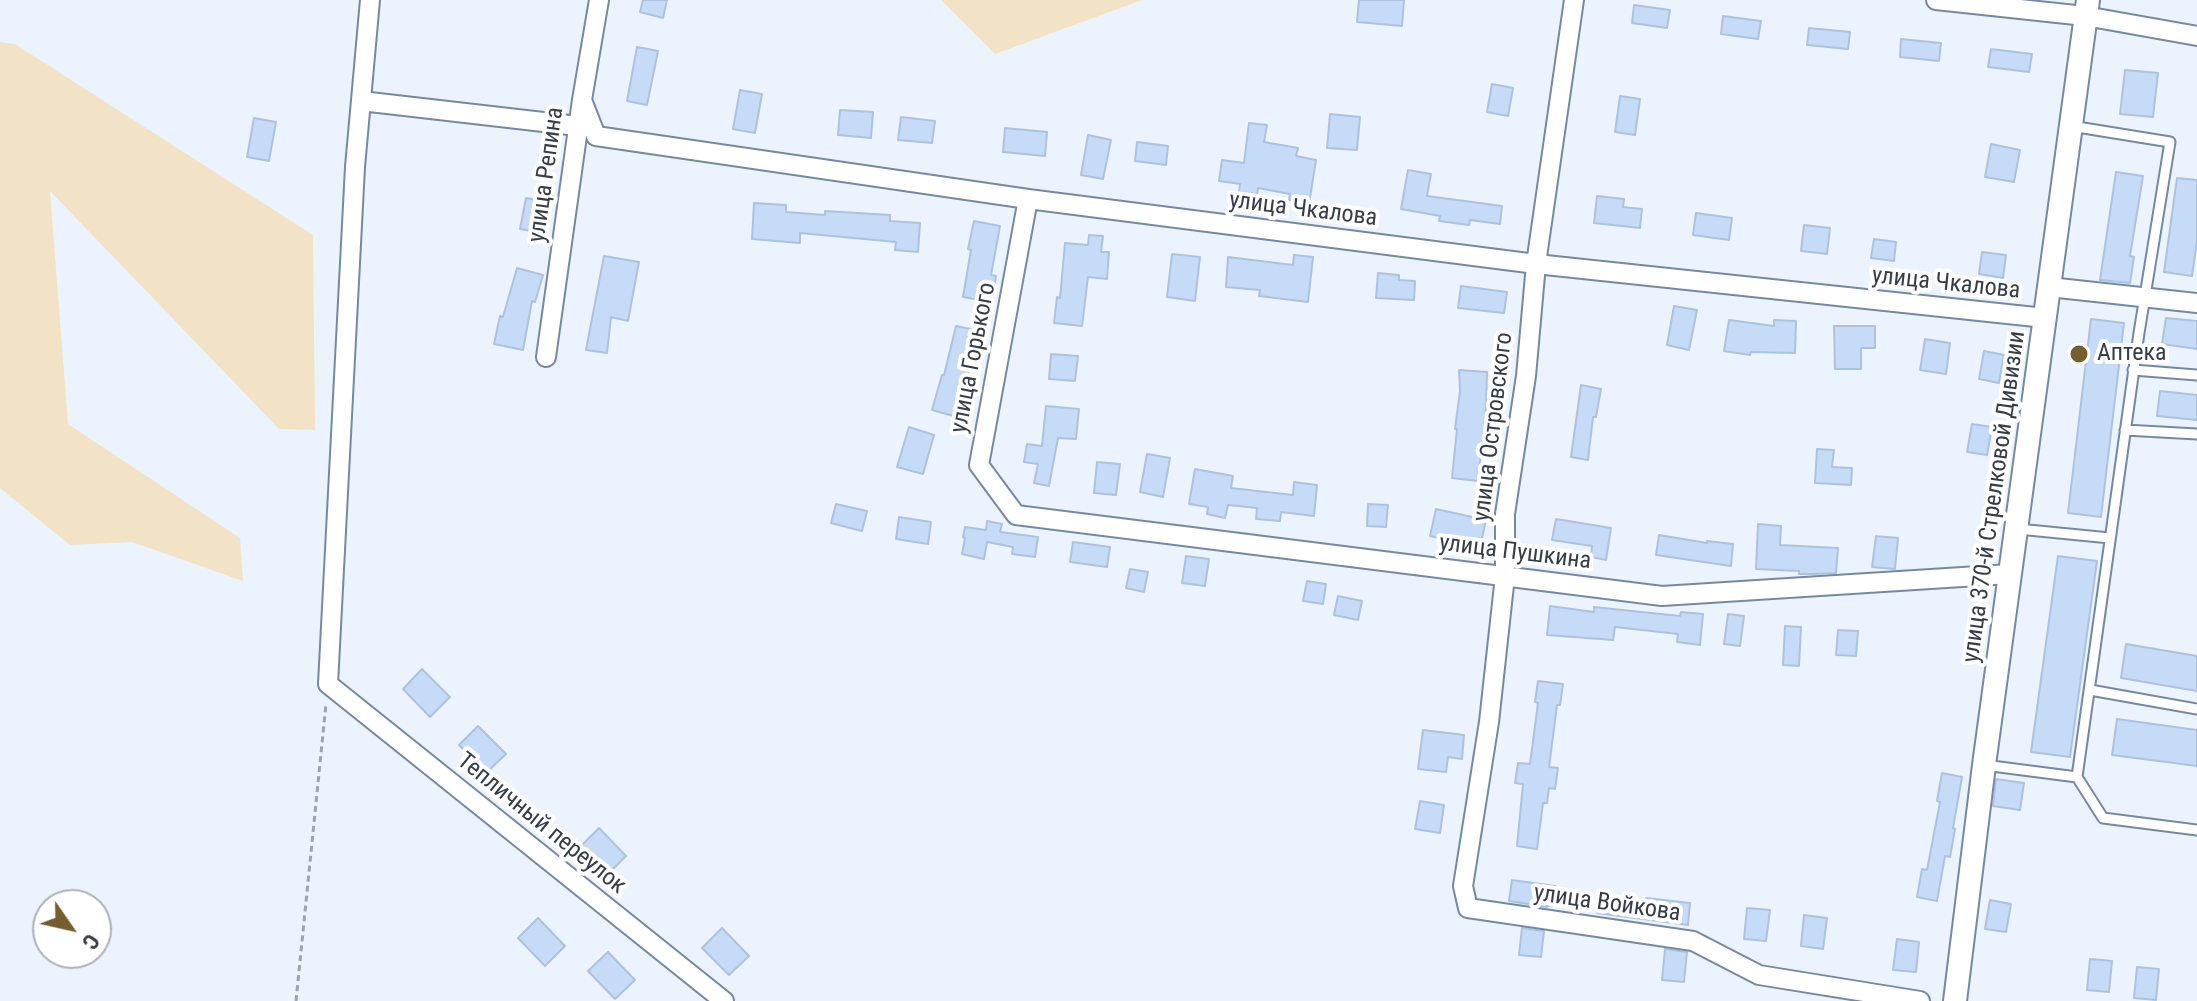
<!DOCTYPE html>
<html>
<head>
<meta charset="utf-8">
<style>
	body { margin:0 }
	#map { position:relative; width:2197px; height:1001px; overflow:hidden; background:#ebf3ff; font-family:"Roboto Condensed",sans-serif }
	canvas { display:block }
	.north { position:absolute; left:32px; top:889px; width:80px; height:80px; box-sizing:border-box; background:#fff; border:2px solid #aeb1b6; border-radius:50%; rotate:124deg; font-size:22px; font-weight:700; line-height:32px; text-align:center; color:#353d48 }
	.north::after { content:''; display:block; margin:auto; width:28px; height:36px; background:#745e2e; clip-path:polygon(50% 0,100% 100%,50% 72%,0 100%) }
</style>
</head>
<body>
<div id="map">
<canvas width="2197" height="1001"></canvas>
<div class="north">С</div>
</div>
<script>
const ctx = document.querySelector('canvas').getContext('2d');
ctx.lineJoin = 'round';
function paint(path, color) {
  ctx.fillStyle = color;
  ctx.fill(path, 'evenodd');
}
function shape(rows) {
  const path = new Path2D();
  for (const r of rows) {
    path.moveTo(r[0], r[1]);
    for (let i = 2; i < r.length; i += 2) path.lineTo(r[i], r[i + 1]);
  }
  return path;
}
function strokePath(path, color, width, dash) {
  ctx.strokeStyle = color;
  ctx.lineWidth = width;
  ctx.lineCap = dash ? 'butt' : 'round';
  ctx.setLineDash(dash || []);
  ctx.stroke(path);
}
function write(font, color, halo, rows, align = 'center') {
  ctx.font = font + ' "Roboto Condensed",sans-serif';
  ctx.lineWidth = 8;
  ctx.setLineDash([]);
  ctx.textBaseline = 'middle';
  ctx.strokeStyle = halo;
  ctx.fillStyle = color;
  for (const [text, x, y, turn = 0] of rows) {
    ctx.save();
    ctx.translate(x, y);
    ctx.rotate((+turn || 0) * Math.PI / 180);
    ctx.textAlign = isNaN(turn) ? turn : align;
    if (halo) ctx.strokeText(text, 0, 0);
    ctx.fillText(text, 0, 0);
    ctx.restore();
  }
}
paint(shape([
	[941,0,1142,0,995,54],
	[0,42,15,44,313,235,315,430,279,429,50,191,68,424,240,538,243,581,132,542,70,545,0,488]
]), '#f2e3c6');
const building = shape([
	[643,0,667,0,663,18,640,12,643,0],
	[1359,0,1404,0,1402,26,1357,22,1359,0],
	[1634,5,1670,10,1667,28,1632,23,1634,5],
	[1723,16,1761,21,1758,39,1721,34,1723,16],
	[1809,28,1850,32,1848,49,1807,45,1809,28],
	[1901,39,1941,43,1939,61,1900,57,1901,39],
	[637,47,658,51,647,105,627,101,637,47],
	[1991,49,2032,54,2029,72,1988,67,1991,49],
	[2125,70,2158,73,2153,117,2120,114,2125,70],
	[1492,84,1513,88,1508,116,1487,112,1492,84],
	[740,90,762,94,755,133,733,129,740,90],
	[1620,96,1640,99,1635,135,1615,132,1620,96],
	[840,110,873,112,871,138,838,135,840,110],
	[1330,114,1360,117,1357,150,1327,148,1330,114],
	[901,117,935,121,932,143,898,140,901,117],
	[254,118,276,122,269,161,247,157,254,118],
	[1249,123,1267,125,1264,142,1298,148,1296,156,1316,160,1309,204,1289,200,1290,194,1258,188,1257,194,1239,192,1240,184,1219,181,1222,160,1244,163,1249,123],
	[1005,128,1047,132,1045,156,1003,152,1005,128],
	[1088,135,1111,140,1103,179,1081,175,1088,135],
	[1137,142,1168,146,1166,165,1135,161,1137,142],
	[1991,144,2020,150,2014,182,1985,177,1991,144],
	[1408,170,1431,174,1427,196,1502,206,1500,224,1470,220,1469,225,1439,221,1440,216,1401,209,1408,170],
	[2116,172,2143,176,2130,256,2134,257,2130,283,2100,280,2116,172],
	[2177,178,2197,180,2197,241,2192,276,2164,272,2177,178],
	[1597,196,1624,199,1623,207,1642,209,1640,228,1594,223,1597,196],
	[526,198,550,202,544,233,520,229,526,198],
	[754,203,786,205,786,212,825,215,825,211,890,215,890,221,920,223,918,252,895,250,896,242,800,233,800,243,752,239,754,203],
	[1696,213,1732,218,1729,240,1693,235,1696,213],
	[974,221,1000,226,991,275,996,276,992,302,963,297,971,250,968,249,974,221],
	[1804,225,1830,228,1827,254,1801,251,1804,225],
	[1089,235,1103,236,1101,252,1109,252,1107,279,1088,277,1082,326,1054,323,1057,297,1060,298,1065,243,1088,245,1089,235],
	[1874,239,1896,242,1894,261,1871,258,1874,239],
	[1982,252,2006,255,2003,278,1979,274,1982,252],
	[1172,254,1200,257,1195,301,1167,297,1172,254],
	[1294,255,1313,257,1308,302,1259,296,1260,290,1226,287,1228,257,1293,265,1294,255],
	[604,256,639,262,628,321,611,317,607,353,586,350,604,256],
	[517,268,543,275,535,302,532,301,523,350,494,344,500,316,503,317,517,268],
	[1378,273,1399,275,1399,280,1415,281,1414,300,1376,298,1378,273],
	[1461,286,1507,292,1504,313,1458,308,1461,286],
	[1674,306,1697,310,1689,350,1667,345,1674,306],
	[2166,318,2197,321,2197,349,2162,344,2166,318],
	[2091,319,2124,323,2101,517,2068,513,2091,319],
	[1729,320,1774,326,1774,320,1796,321,1795,353,1751,352,1750,355,1724,351,1729,320],
	[956,326,980,331,957,417,932,410,942,375,944,375,956,326],
	[1834,326,1875,326,1875,348,1861,348,1861,369,1835,369,1834,326],
	[1925,339,1950,343,1946,374,1920,370,1925,339],
	[1984,351,2004,355,1999,383,1979,379,1984,351],
	[1051,354,1078,356,1075,381,1049,379,1051,354],
	[1459,370,1487,372,1486,408,1478,481,1452,478,1457,429,1455,429,1460,391,1459,370],
	[1581,385,1601,389,1596,417,1593,417,1588,460,1571,457,1581,385],
	[2160,391,2197,395,2197,420,2157,416,2160,391],
	[1046,406,1079,409,1076,439,1058,438,1049,486,1034,483,1038,464,1024,462,1027,444,1042,446,1046,406],
	[1972,424,1992,427,1987,455,1967,452,1972,424],
	[909,427,934,435,923,474,897,467,909,427],
	[1817,449,1834,450,1832,467,1852,468,1851,485,1815,483,1817,449],
	[1147,454,1170,458,1163,497,1140,492,1147,454],
	[1097,462,1120,464,1116,495,1094,493,1097,462],
	[1195,469,1233,476,1231,488,1293,495,1294,482,1317,485,1314,516,1281,512,1280,521,1256,519,1257,508,1228,505,1225,518,1207,514,1208,507,1189,504,1195,469],
	[836,504,867,511,862,531,831,523,836,504],
	[1368,504,1388,505,1386,527,1367,526,1368,504],
	[1436,509,1486,520,1480,547,1430,536,1436,509],
	[899,517,931,522,928,544,896,539,899,517],
	[1556,519,1611,528,1606,560,1591,557,1592,546,1552,540,1556,519],
	[987,521,1002,524,1000,532,1038,537,1035,557,1012,554,1013,547,987,542,984,559,962,554,965,538,963,537,965,527,986,530,987,521],
	[1758,524,1781,526,1780,545,1838,548,1836,573,1813,574,1799,574,1799,571,1756,569,1758,524],
	[1659,535,1707,543,1707,541,1733,544,1731,566,1656,555,1659,535],
	[1876,536,1898,538,1895,569,1872,567,1876,536],
	[1073,542,1110,547,1107,567,1070,562,1073,542],
	[1186,556,1209,559,1205,586,1182,583,1186,556],
	[2058,556,2097,561,2070,757,2031,752,2058,556],
	[1130,569,1148,572,1144,592,1126,588,1130,569],
	[1307,581,1326,584,1323,604,1303,601,1307,581],
	[1338,596,1362,601,1358,620,1334,615,1338,596],
	[1550,606,1594,612,1594,607,1680,616,1681,612,1703,614,1700,645,1677,642,1678,634,1615,627,1613,640,1547,635,1550,606],
	[1728,614,1744,616,1740,646,1724,644,1728,614],
	[1785,626,1801,627,1799,666,1783,665,1785,626],
	[1838,630,1858,631,1856,656,1836,655,1838,630],
	[2126,644,2197,656,2197,691,2121,678,2126,644],
	[422,669,450,697,430,717,403,689,422,669],
	[1538,681,1563,684,1560,705,1557,705,1549,767,1558,768,1555,789,1549,788,1547,803,1543,803,1537,849,1517,846,1523,784,1515,783,1518,763,1530,764,1538,703,1535,702,1538,681],
	[2117,719,2197,730,2197,766,2112,755,2117,719],
	[478,726,506,754,486,773,459,745,478,726],
	[1423,730,1464,735,1462,759,1448,757,1446,772,1418,769,1423,730],
	[1942,773,1962,777,1953,828,1955,829,1950,857,1945,856,1937,901,1917,897,1922,869,1927,870,1940,802,1937,801,1942,773],
	[1996,779,2024,783,2020,810,1993,806,1996,779],
	[1420,801,1444,805,1440,833,1415,829,1420,801],
	[599,828,626,856,606,876,579,848,599,828],
	[1512,880,1555,886,1552,906,1547,906,1547,907,1509,901,1512,880],
	[1599,896,1645,902,1646,898,1690,903,1688,925,1597,913,1599,896],
	[1990,900,2011,904,2006,932,1985,929,1990,900],
	[1747,908,1770,910,1766,941,1744,939,1747,908],
	[1804,915,1827,918,1823,949,1801,946,1804,915],
	[538,918,565,946,545,966,518,938,538,918],
	[722,928,749,956,729,975,702,948,722,928],
	[1522,928,1544,931,1541,957,1519,955,1522,928],
	[1897,939,1919,942,1916,972,1893,970,1897,939],
	[1665,949,1687,952,1684,982,1662,980,1665,949],
	[608,952,635,980,615,999,588,971,608,952],
	[2090,959,2112,961,2109,992,2087,990,2090,959],
	[2137,967,2159,969,2156,1000,2134,998,2137,967]
]);
paint(building, '#c5dbf8');
strokePath(building, '#aec2de', 2);
const service = shape([
	[2133,370,2197,375],
	[2125,430,2197,434],
	[2018,529,2110,538],
	[2090,690,2197,709],
	[1984,765,2077,777,2139,333,2170,142,2071,126],
	[2077,777,2103,818,2197,830]
]);
const minor = shape([
	[370,0,355,167,328,684,724,1001],
	[1574,0,1536,264,1526,376,1505,514,1505,576,1489,722,1463,886,1468,908,1693,941,1759,975,1920,1001],
	[1936,0,2085,16,2197,36],
	[582,100,596,136,1028,199,1536,264,2045,318],
	[361,101,578,126],
	[1028,199,979,465,1016,515,1662,596,2010,574],
	[2049,287,2197,303],
	[546,357,582,100,599,0]
]);
const tertiary = shape([
	[1955,1001,1984,765,2088,0]
]);
strokePath(service, '#7689a3', 13);
strokePath(minor, '#7689a3', 22);
strokePath(tertiary, '#7689a3', 26);
strokePath(shape([
	[296,1001,326,704]
]), '#9ca4af', 3, [6, 4]);
strokePath(service, '#fff', 9);
strokePath(minor, '#fff', 18);
strokePath(tertiary, '#fff', 22);
for (const [x, y, r, color] of [
	[2079,354,10,"#745e2e"]
]) {
  const dot = new Path2D();
  dot.arc(x, y, r, 0, 2 * Math.PI);
  ctx.fillStyle = color;
  ctx.fill(dot);
  strokePath(dot, '#fff', 3);
}
write('24px', '#353d48', '#fff', [
	["улица Репина",547,175,-82],
	["улица Чкалова",1303,210,7],
	["улица Чкалова",1946,284,6],
	["улица Горького",974,358,-79],
	["улица Островского",1494,427,-83],
	["улица 370-й Стрелковой Дивизии",1995,497,-82],
	["улица Пушкина",1515,553,7],
	["Тепличный переулок",541,824,39],
	["улица Войкова",1607,904,8]
]);
write('24px', '#353d48', '#fff', [
	["Аптека",2097,354]
], 'left');
</script>
</body>
</html>
